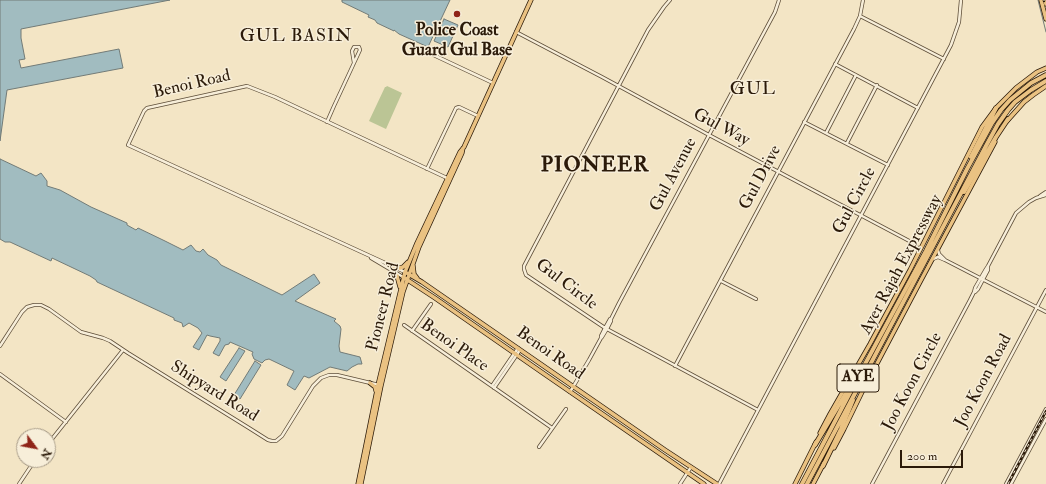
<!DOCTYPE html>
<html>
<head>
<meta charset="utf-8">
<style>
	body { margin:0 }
	#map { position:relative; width:1046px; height:484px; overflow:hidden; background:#f3e5c5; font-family:"IM FELL Double Pica",serif }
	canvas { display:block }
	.north { position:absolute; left:16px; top:428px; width:40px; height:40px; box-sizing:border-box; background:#f7eed9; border:1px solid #a59986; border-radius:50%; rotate:122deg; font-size:11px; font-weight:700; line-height:16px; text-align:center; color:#2b1a09 }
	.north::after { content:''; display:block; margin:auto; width:14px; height:18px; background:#8f2418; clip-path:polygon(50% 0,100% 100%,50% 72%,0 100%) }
	.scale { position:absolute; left:900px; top:450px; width:63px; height:18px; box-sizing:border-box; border:2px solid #2b1a09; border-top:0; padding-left:5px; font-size:12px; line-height:14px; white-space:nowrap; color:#2b1a09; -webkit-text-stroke:3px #f7eed9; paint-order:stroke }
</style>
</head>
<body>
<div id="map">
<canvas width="1046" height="484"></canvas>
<div class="north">N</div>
<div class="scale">200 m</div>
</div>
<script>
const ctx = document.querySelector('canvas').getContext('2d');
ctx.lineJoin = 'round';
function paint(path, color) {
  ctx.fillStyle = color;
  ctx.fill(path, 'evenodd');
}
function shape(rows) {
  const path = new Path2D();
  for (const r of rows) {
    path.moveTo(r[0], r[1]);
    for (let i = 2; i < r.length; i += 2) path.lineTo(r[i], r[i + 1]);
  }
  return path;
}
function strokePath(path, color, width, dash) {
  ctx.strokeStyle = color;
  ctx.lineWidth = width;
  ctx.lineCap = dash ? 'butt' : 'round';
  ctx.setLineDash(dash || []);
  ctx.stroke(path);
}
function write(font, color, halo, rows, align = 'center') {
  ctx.font = font + ' "IM FELL Double Pica",serif';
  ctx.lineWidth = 3;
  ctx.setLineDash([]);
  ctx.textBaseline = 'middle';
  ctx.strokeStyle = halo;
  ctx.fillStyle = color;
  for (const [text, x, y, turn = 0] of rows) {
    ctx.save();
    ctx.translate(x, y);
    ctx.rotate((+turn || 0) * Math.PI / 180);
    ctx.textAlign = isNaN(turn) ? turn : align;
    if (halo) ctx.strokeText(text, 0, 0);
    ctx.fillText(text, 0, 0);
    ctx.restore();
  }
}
paint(shape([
	[387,86,402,93,386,129,369,121,385,87,386,87]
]), '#bbc595');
const water = shape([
	[0,0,170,0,21,29,21,38,25,59,19,60,21,68,119,49,123,68,7,90,0,141,0,0],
	[342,0,450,0,428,47,399,34,394,30,394,31,377,23,375,20,368,17,369,15,342,2,342,0],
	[444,19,458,25,448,47,434,41,444,19],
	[0,159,36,176,41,173,47,181,47,186,60,190,91,207,127,223,127,225,136,230,138,228,165,241,183,250,191,245,196,251,200,252,203,249,208,255,217,260,221,265,282,295,314,274,320,283,295,301,336,319,334,321,340,326,341,329,339,346,340,352,360,357,362,364,358,364,352,367,347,371,330,367,309,378,304,376,295,390,287,385,294,371,269,359,265,360,262,363,254,359,252,354,253,352,230,342,229,344,225,345,219,356,213,353,220,341,220,338,210,336,207,335,199,350,193,347,202,333,198,328,189,323,183,327,182,323,174,320,174,318,97,282,96,280,90,276,52,258,51,261,10,242,5,242,0,239,0,159],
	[239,348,245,351,226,381,220,377,239,348],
	[255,361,261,365,240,399,234,395,255,361]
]);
paint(water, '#a1bcc0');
strokePath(water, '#727b77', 1);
strokePath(shape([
	[1038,0,1046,32]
]), '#727b77', 1);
const minor = shape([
	[670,0,664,7,648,30,524,266,524,269,526,275,605,328,758,410],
	[860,16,944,59],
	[516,32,602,77,709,135,915,244,918,249,918,253],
	[425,51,493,83],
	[835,64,918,108],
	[327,122,334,106,341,91,354,63,360,50,359,47,354,47,352,51,354,63],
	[804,122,888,165],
	[826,133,856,75],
	[847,143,877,85],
	[427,169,456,108,459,107,478,116],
	[1040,196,1046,192],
	[938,250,939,254,945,260],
	[371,258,403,277],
	[933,259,938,257,945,260,1046,312],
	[405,272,128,145,144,111,147,108,247,86,275,97,449,179],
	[721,281,756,299],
	[975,292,978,289,988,270,988,266],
	[404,325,552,428],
	[412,331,431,304],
	[601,338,602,337,608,327,611,321,611,319,619,303,775,12,779,0],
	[0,346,22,312,27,307,34,305,41,305,49,309,81,332,103,338,110,341,128,353,249,428,268,440,272,441,276,441,282,436,313,386,321,378,329,375,337,375,379,385],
	[675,366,854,29,860,16,863,0],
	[0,374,66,422],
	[492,386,518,348],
	[494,388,520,350],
	[570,392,589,360,601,338,601,336,605,328,610,319],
	[48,444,123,350],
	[539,447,566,409],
	[19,484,35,460],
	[680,484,691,467],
	[719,484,951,45,959,22,961,0],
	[872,484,970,300,974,292,975,288,986,269,988,266,1016,213,1029,202,1036,198,1046,195],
	[943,484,1046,290],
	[1006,484,1046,409],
	[1011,484,1046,419]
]);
const major = shape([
	[1041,0,1046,19],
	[1045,0,1046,4],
	[1007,121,1024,102,1033,95,1046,86],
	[413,265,414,274,417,278],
	[394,267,400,268,403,267,408,262],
	[392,271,397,276,400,287],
	[405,272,422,282,665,450,717,484],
	[403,277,435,298,540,371,704,484],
	[370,383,375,387,376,391],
	[820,433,830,414,870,344,910,270,982,127,996,108,1016,88,1037,72,1046,68],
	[834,448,844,429,863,390,920,282,995,142],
	[358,484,378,385,405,272,417,243,460,152,464,147,531,0],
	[361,484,381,386,403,292,419,247,462,153,463,148],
	[795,484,816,442],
	[813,484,824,463]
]);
const highway = shape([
	[971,157,996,108],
	[964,192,996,137,1008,119],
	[815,445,852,383],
	[823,466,841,429,853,400],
	[802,484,864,366,926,251,967,169,992,123,1001,110,1010,100,1031,83,1046,75],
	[807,484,987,144,998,124,1008,110,1015,102,1031,90,1046,81]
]);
strokePath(minor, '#5d4d38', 4);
strokePath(major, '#2b1a09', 5);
strokePath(highway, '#2b1a09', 5.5);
strokePath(minor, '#f7eed9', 2.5);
strokePath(major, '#eac282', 3.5);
strokePath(highway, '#eac282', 4);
const rail = shape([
	[1044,0,1044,1],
	[1008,484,1046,411]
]);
strokePath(rail, '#2b1a09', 2.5);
strokePath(rail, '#f7eed9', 1, [3]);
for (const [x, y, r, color] of [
	[457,14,4,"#8f2418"]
]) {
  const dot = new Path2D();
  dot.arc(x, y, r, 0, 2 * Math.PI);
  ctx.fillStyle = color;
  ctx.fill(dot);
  strokePath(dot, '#f7eed9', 1.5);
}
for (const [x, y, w] of [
	[858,378,42]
]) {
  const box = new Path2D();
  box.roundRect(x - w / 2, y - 14, w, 28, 3);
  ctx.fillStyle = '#f7eed9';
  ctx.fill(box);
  strokePath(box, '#2b1a09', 1);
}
write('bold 16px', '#2b1a09', null, [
	["AYE",858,378]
]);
write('bold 17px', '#2b1a09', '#f7eed9', [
	["Police Coast",457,31],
	["Guard Gul Base",457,51]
]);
write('17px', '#2b1a09', '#f7eed9', [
	["Benoi Road",192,85,-13],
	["Gul Way",721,128,28],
	["Gul Avenue",674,175,-62],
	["Gul Drive",761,178,-62],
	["Gul Circle",855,201,-62],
	["Ayer Rajah Expressway",902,265,-62],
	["Gul Circle",566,285,37],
	["Pioneer Road",384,307,-76],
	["Benoi Place",454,346,35],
	["Benoi Road",550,354,35],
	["Joo Koon Road",984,381,-62],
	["Joo Koon Circle",913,382,-62],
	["Shipyard Road",214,392,32]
]);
ctx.letterSpacing = '1px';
write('18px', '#2b1a09', '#f7eed9', [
	["GUL BASIN",296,37],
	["GUL",753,90]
]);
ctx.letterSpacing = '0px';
ctx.letterSpacing = '1px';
write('bold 21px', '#2b1a09', '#f7eed9', [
	["PIONEER",595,166]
]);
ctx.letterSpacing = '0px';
</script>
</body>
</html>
